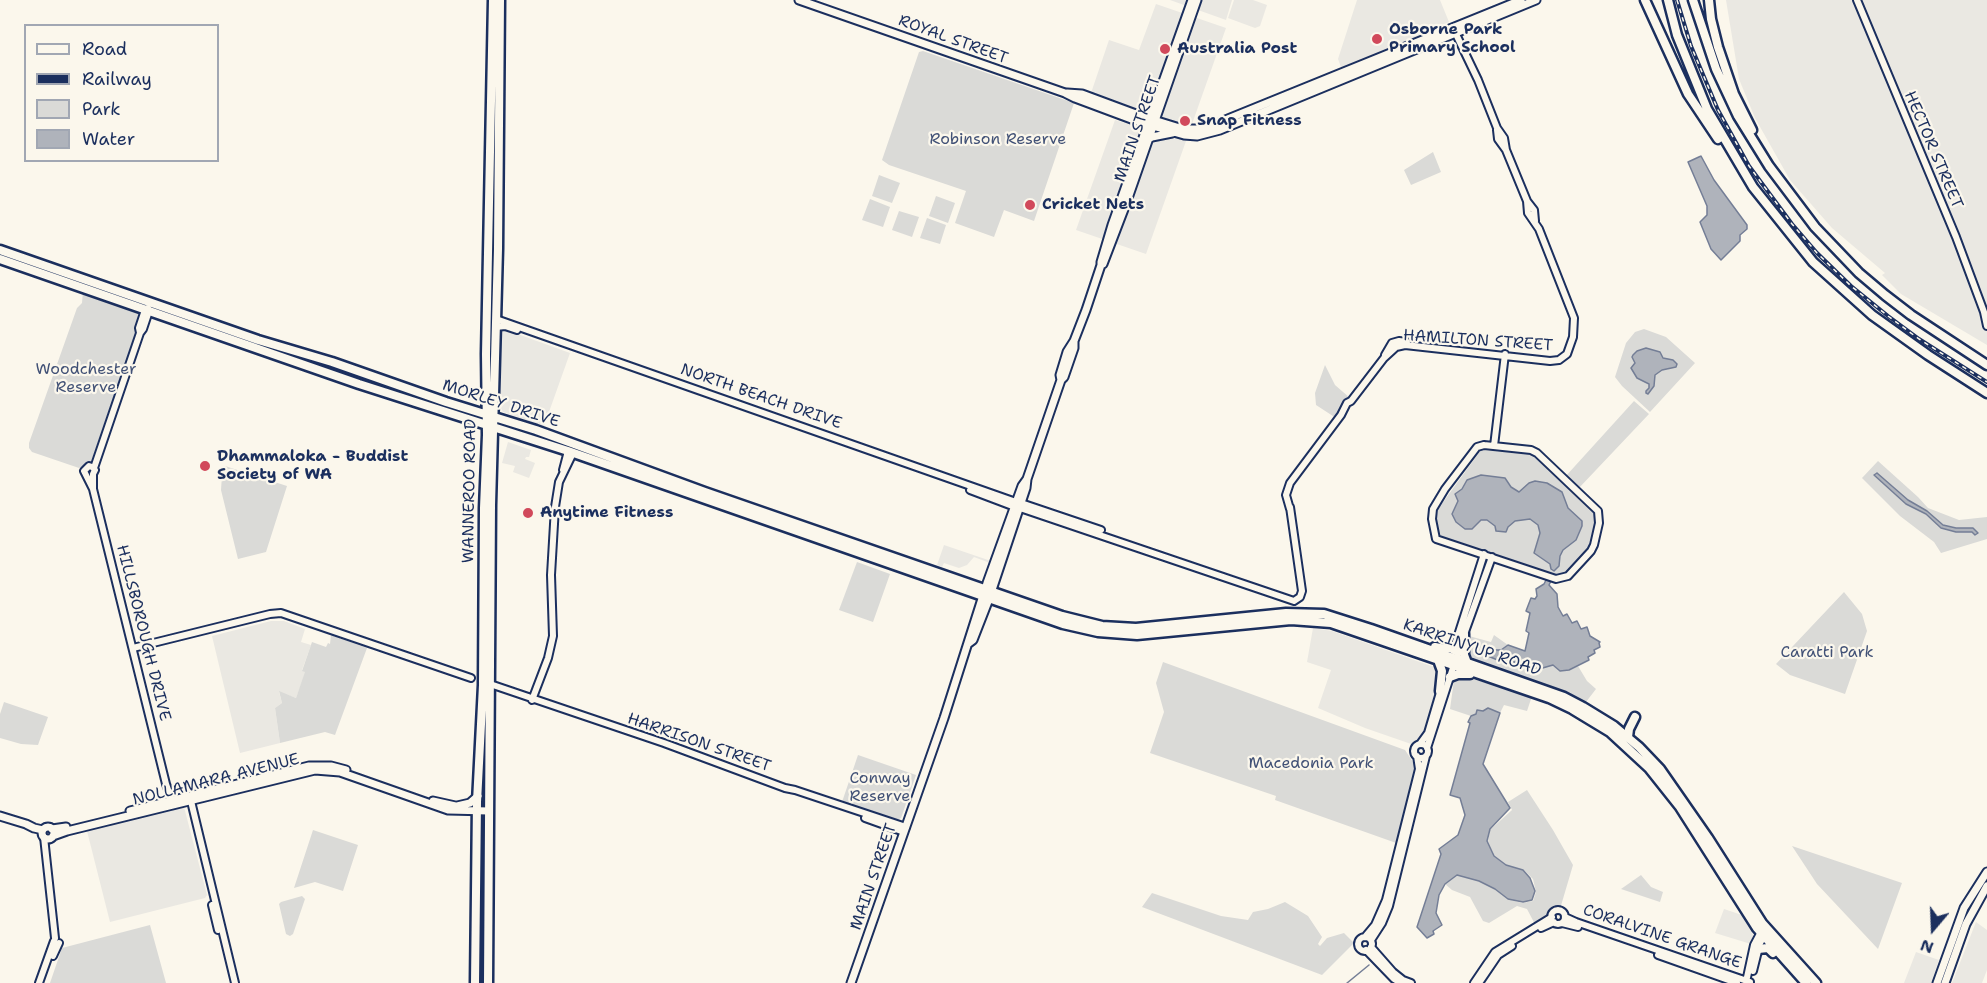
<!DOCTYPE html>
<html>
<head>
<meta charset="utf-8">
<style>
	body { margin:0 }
	#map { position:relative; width:1987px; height:983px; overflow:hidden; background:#fbf7ec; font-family:"Shantell Sans",sans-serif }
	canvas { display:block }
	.legend { position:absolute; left:24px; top:24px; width:195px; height:138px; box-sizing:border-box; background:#fbf7ec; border:2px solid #a1a7b3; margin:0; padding:8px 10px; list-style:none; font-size:18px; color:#1b2f5e }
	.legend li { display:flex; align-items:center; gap:12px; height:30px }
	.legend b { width:30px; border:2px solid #a1a7b3 }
	.north { position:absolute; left:1903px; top:899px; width:60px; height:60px; -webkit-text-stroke:4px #fbf7ec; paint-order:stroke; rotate:199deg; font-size:16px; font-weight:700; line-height:24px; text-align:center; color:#1b2f5e }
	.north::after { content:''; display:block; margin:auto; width:21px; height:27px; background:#1b2f5e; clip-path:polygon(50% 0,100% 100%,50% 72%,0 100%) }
</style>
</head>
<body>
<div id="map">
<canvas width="1987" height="983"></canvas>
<ul class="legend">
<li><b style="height:8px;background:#fbf7ec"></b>Road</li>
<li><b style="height:8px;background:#1b2f5e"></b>Railway</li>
<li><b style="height:16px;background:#dadad7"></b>Park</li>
<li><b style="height:16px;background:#afb3bb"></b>Water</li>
</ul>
<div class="north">N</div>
</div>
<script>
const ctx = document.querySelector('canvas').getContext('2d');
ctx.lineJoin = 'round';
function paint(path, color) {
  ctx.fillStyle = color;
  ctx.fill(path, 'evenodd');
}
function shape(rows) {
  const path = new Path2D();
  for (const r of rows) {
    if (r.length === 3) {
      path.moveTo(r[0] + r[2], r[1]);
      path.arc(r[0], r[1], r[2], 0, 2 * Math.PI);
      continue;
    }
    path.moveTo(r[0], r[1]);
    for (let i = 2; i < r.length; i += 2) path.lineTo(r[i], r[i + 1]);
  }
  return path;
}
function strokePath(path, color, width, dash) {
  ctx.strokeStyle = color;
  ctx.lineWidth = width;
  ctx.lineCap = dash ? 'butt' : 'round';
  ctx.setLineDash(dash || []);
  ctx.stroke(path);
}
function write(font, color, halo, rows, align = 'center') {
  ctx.font = font + ' "Shantell Sans",sans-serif';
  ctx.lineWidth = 4.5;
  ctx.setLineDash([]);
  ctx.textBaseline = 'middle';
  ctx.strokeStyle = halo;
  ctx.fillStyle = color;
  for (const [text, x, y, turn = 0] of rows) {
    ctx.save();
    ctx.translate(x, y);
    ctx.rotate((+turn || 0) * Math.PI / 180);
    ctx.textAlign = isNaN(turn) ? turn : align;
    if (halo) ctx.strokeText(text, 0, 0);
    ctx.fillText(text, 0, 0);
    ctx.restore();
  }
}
paint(shape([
	[1170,0,1232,0,1226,20],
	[1234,0,1253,0,1267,5,1260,26,1255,28,1228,18],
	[1357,0,1440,0,1449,22,1342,70,1338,59],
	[1726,0,1987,0,1987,345,1901,294,1882,275,1885,273,1832,228,1790,180,1755,118,1739,79],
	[1156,4,1226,28,1146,254,1076,230,1115,120,1144,129,1148,117,1090,96,1109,40,1139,50],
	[501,328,570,353,544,426,503,412,501,408],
	[508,442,531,450,529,457,526,457,525,459,535,463,529,478,513,472,515,466,502,463],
	[944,545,991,561,990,563,974,557,967,565,959,568,944,563,942,567,937,565],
	[271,621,284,621,305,629,301,642,311,645,302,670,306,672,296,698,279,692,282,703,275,708,280,743,240,753,212,636],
	[1313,628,1332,631,1437,668,1439,674,1424,735,1414,745,1365,728,1318,708,1331,670,1307,662],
	[184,807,207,895,205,898,110,922,87,831],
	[1724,909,1742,915,1752,931,1753,936,1751,944,1715,933],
	[1976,922,1987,930,1987,970,1982,983,1952,983],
	[1916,952,1939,960,1931,983,1904,983]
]), '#eae8e2');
paint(shape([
	[923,51,1074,103,1034,221,1004,210,994,237,955,223,966,191,889,165,882,160,919,52],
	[1433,152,1441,172,1411,185,1404,170],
	[879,175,900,183,892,203,872,196],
	[936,196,955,203,948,223,929,216],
	[870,199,890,207,883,227,862,220],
	[899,211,919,217,912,237,892,230],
	[927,218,946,225,940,244,920,238],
	[83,291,138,310,142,315,92,459,90,463,79,468,32,452,29,448,29,443,77,308,82,303],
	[1644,329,1666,337,1695,363,1650,412,1622,386,1615,377,1626,343,1635,332],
	[1325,365,1335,385,1350,398,1336,418,1316,405,1315,393],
	[1634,401,1649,414,1578,489,1565,477],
	[1481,450,1529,454,1538,458,1596,512,1598,516,1590,549,1568,574,1562,577,1499,558,1444,539,1438,532,1436,520,1438,509],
	[1878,461,1918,497,1928,508,1959,520,1987,517,1987,539,1941,553,1934,542,1900,516,1862,478],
	[225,466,287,486,266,552,238,559,221,490,222,475],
	[857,562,890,574,873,622,839,610],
	[1844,592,1862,614,1867,631,1845,694,1790,675,1776,664],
	[331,635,367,648,335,735,325,732,280,743,275,708,282,703,279,691,296,698,305,672,302,671,312,642,326,647,328,643,330,644],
	[1494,635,1508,645,1501,650,1484,650,1500,661,1512,661,1528,668,1539,669,1553,665,1560,671,1569,670,1578,666,1587,681,1596,689,1586,702,1581,701,1544,684,1471,660,1468,653,1469,636,1491,642],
	[1163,662,1405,750,1415,765,1416,772,1399,844,1275,800,1276,796,1150,753,1164,712,1156,683],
	[1460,678,1476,680,1532,696,1527,711,1504,705,1500,713,1495,712,1471,716,1450,709,1454,680],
	[4,702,48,717,38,745,21,744,0,738,0,714],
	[858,755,916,775,901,818,897,820,842,802],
	[1527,790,1553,830,1573,865,1560,909,1554,909,1550,913,1549,921,1537,928,1527,909,1517,906,1489,923,1483,921,1470,897,1452,890,1445,884,1457,875,1479,881,1495,889,1508,899,1522,903,1533,901,1536,892,1533,879,1524,870,1506,865,1494,856,1488,842,1490,830,1512,810,1508,802],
	[313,830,358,845,343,891,315,882,294,888],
	[1792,846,1902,883,1878,949,1817,884],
	[1641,875,1651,887,1663,892,1660,902,1621,889],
	[1152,893,1221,916,1248,920,1253,912,1268,909,1285,902,1308,916,1322,937,1318,944,1320,946,1327,938,1344,933,1354,943,1322,975,1142,907],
	[302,896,305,899,293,934,290,936,286,934,279,904,281,902],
	[150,925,166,983,50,983,62,948]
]), '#dadad7');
const water = shape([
	[1701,156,1714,180,1747,225,1747,229,1740,235,1740,241,1721,260,1711,249,1700,222,1707,215,1707,206,1688,162,1701,156],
	[1646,348,1660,352,1663,358,1673,360,1677,364,1676,367,1662,370,1655,375,1654,386,1648,394,1646,393,1646,391,1649,388,1649,384,1637,378,1631,368,1635,363,1632,357,1633,355,1637,351,1646,348],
	[1877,473,1908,500,1927,511,1943,525,1956,528,1973,528,1978,533,1975,535,1972,532,1956,532,1941,528,1926,514,1906,504,1874,475,1877,473],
	[1481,475,1505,478,1511,487,1519,492,1529,483,1535,481,1547,483,1562,492,1568,508,1582,521,1582,526,1576,540,1563,550,1560,556,1559,566,1554,571,1551,569,1550,564,1534,553,1540,533,1538,525,1530,519,1515,521,1508,527,1506,532,1496,531,1495,526,1487,520,1481,520,1472,529,1465,529,1456,522,1452,514,1458,501,1455,494,1462,489,1467,480,1481,475],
	[1546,580,1551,581,1549,585,1557,594,1558,607,1563,616,1567,614,1572,623,1577,621,1581,629,1587,627,1590,636,1600,642,1599,643,1600,647,1594,650,1595,653,1588,657,1589,660,1569,670,1560,671,1553,665,1539,669,1528,668,1512,661,1500,661,1483,654,1484,650,1501,650,1508,645,1525,651,1529,633,1526,631,1530,613,1526,611,1531,598,1535,599,1537,596,1536,589,1544,584,1546,580],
	[1488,708,1500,713,1483,764,1510,808,1490,829,1487,841,1494,856,1506,865,1523,870,1530,878,1535,891,1532,900,1523,902,1508,899,1495,889,1479,881,1457,875,1445,884,1439,895,1436,913,1442,925,1433,931,1434,934,1427,938,1417,927,1441,854,1439,849,1458,835,1465,815,1460,798,1450,795,1470,723,1468,722,1471,716,1476,714,1477,710,1483,711,1488,708]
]);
paint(water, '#afb3bb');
strokePath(water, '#747e96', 1.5);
strokePath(shape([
	[1347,983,1369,965]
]), '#747e96', 1.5);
const secondary = shape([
	[1857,0,1956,237,1984,312,1987,326],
	[1454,30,1478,80,1497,128,1504,138,1506,150],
	[1497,130,1498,139,1506,150,1527,201,1534,210,1535,221],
	[496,319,1016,502],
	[496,327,505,326,517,330],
	[140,333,139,328,144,313,148,310],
	[1385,355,1392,343,1399,341,1407,342],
	[1484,445,1531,450,1537,453,1598,511,1599,523,1594,545,1591,551,1568,576,1556,579,1436,539,1432,519,1433,509,1445,489,1477,447,1484,445],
	[1494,446,1505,354],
	[94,468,140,333,143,329,148,314,148,308],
	[563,470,568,451],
	[93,489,84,471,89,466,92,467,95,470,93,474,93,489,166,784,173,804],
	[970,490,1015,507],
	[1021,503,1101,530],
	[1020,508,1294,601,1300,597,1302,591,1290,507],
	[1290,509,1286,495,1290,483,1341,415,1347,403,1351,401,1384,358,1396,347,1405,345,1550,361,1559,360,1567,354,1573,337,1574,318,1539,229,1528,213,1527,201],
	[133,648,270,614,281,613,471,678],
	[1453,651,1484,554],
	[487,684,493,685,664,743,785,788,795,790,906,827],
	[532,700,548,658,553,636,551,575,555,507,559,482,573,453],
	[1420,744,1428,733,1441,689],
	[1421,751,7],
	[1427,748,1462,640,1492,557],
	[190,797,235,983],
	[865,818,904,832],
	[44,837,55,938],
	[212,905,218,930],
	[1558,917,7],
	[1565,917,1576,922,1750,982],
	[1562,923,1578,927],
	[1541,928,1554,922],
	[1365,937,1375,925,1386,900,1419,769,1417,756],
	[1365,944,7],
	[1371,940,1382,923,1389,906,1426,756],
	[1371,947,1393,972,1403,980,1411,983],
	[1366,950,1394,979,1401,983],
	[1658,955,1737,983],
	[53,956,59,943],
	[1753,971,1760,943,1766,933],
	[1746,982,1754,945,1762,930],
	[39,983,54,941],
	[1474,983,1495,952,1552,917],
	[1479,983,1498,955,1512,946]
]);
const primary = shape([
	[799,0,1065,93,1075,98,1142,123,1184,135,1197,136,1220,130,1536,0],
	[1067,93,1082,94,1144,117,1183,129,1203,129,1521,0],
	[1148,139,1152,137,1172,133],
	[1103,264,1126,204,1197,0],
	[1061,380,1060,375,1067,352,1074,341,1086,310,1101,265,1101,262,1112,225,1192,0],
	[969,643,973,640,989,599,1026,488,1027,479,1061,380,1064,377,1074,348,1074,341],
	[433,801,460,807],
	[457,806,470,803,478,796],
	[130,811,309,766,331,766,346,770],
	[0,816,26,824,34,828,43,830],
	[48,833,6],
	[52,829,66,827],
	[53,836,67,831,315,770,340,772,448,810,489,811],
	[851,983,944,718,987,583,1022,486,1027,479],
	[1937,983,1964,908,1987,872],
	[1945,983,1966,924,1987,886]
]);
const highway = shape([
	[1645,0,1688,94,1718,139],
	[1668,0,1677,35,1707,109,1753,187,1813,262,1872,315,1928,355,1987,393],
	[1693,0,1716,69,1738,116,1769,166,1815,227,1859,273,1885,295,1911,315,1987,365],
	[1709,0,1711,19,1718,47,1734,94,1752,130],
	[0,250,258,340,332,362,446,402,536,430,705,492,1062,616,1102,626,1136,628,1286,613,1324,614,1371,629,1564,697,1583,707,1614,726,1639,747,1660,769,1708,838,1762,923,1816,983],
	[0,259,359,384,568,451,1063,624,1098,632,1137,635,1291,620,1331,623,1549,698,1572,709,1610,732,1649,768,1680,807,1757,928,1806,983],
	[1464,634,1464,655,1467,663],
	[1435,647,1445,649,1454,647],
	[1438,660,1442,671,1440,691],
	[1450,677,1458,674,1470,674],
	[1628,737,1629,729,1635,717],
	[1758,949,1768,948,1773,953],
	[475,983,477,802,483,685,484,508,487,435,486,354,493,0],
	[488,983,491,505,498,249,500,0]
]);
strokePath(secondary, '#1b2f5e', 10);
strokePath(primary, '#1b2f5e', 11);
strokePath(highway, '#1b2f5e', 13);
strokePath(secondary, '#fbf7ec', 6);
strokePath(primary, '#fbf7ec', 7);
strokePath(highway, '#fbf7ec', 8);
const rail = shape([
	[1677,0,1691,46,1718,110,1749,166,1792,224,1817,253,1851,286,1888,316,1919,339,1987,382]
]);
strokePath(rail, '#1b2f5e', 4);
strokePath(rail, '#fbf7ec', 1.5, [4.5]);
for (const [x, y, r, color] of [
	[1377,39,6,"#d1495b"],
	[1165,49,6,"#d1495b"],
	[1185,121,6,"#d1495b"],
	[1030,205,6,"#d1495b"],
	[205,466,6,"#d1495b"],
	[528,513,6,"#d1495b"]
]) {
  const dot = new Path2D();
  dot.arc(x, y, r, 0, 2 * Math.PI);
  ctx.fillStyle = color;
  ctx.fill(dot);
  strokePath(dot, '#fbf7ec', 2);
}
write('bold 16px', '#1b2f5e', '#fbf7ec', [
	["Osborne Park",1389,30],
	["Primary School",1389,48],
	["Australia Post",1177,49],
	["Snap Fitness",1197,121],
	["Cricket Nets",1042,205],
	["Dhammaloka - Buddist",217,457],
	["Society of WA",217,475],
	["Anytime Fitness",540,513]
], 'left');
write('16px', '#1b2f5e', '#fbf7ec', [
	["ROYAL STREET",953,40,20],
	["MAIN STREET",1138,129,-71],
	["HECTOR STREET",1933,150,67],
	["HAMILTON STREET",1478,341,4],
	["NORTH BEACH DRIVE",761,397,19],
	["MORLEY DRIVE",501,404,18],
	["WANNEROO ROAD",470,491,-89],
	["HILLSBOROUGH DRIVE",143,633,76],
	["KARRINYUP ROAD",1472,648,19],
	["HARRISON STREET",699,743,19],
	["NOLLAMARA AVENUE",216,780,-14],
	["MAIN STREET",874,877,-71],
	["CORALVINE GRANGE",1662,937,19]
]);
write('16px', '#415176', '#fbf7ec', [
	["Robinson Reserve",998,140],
	["Woodchester",86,370],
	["Reserve",86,388],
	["Caratti Park",1827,653],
	["Macedonia Park",1311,764],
	["Conway",880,779],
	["Reserve",880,797]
]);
</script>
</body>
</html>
